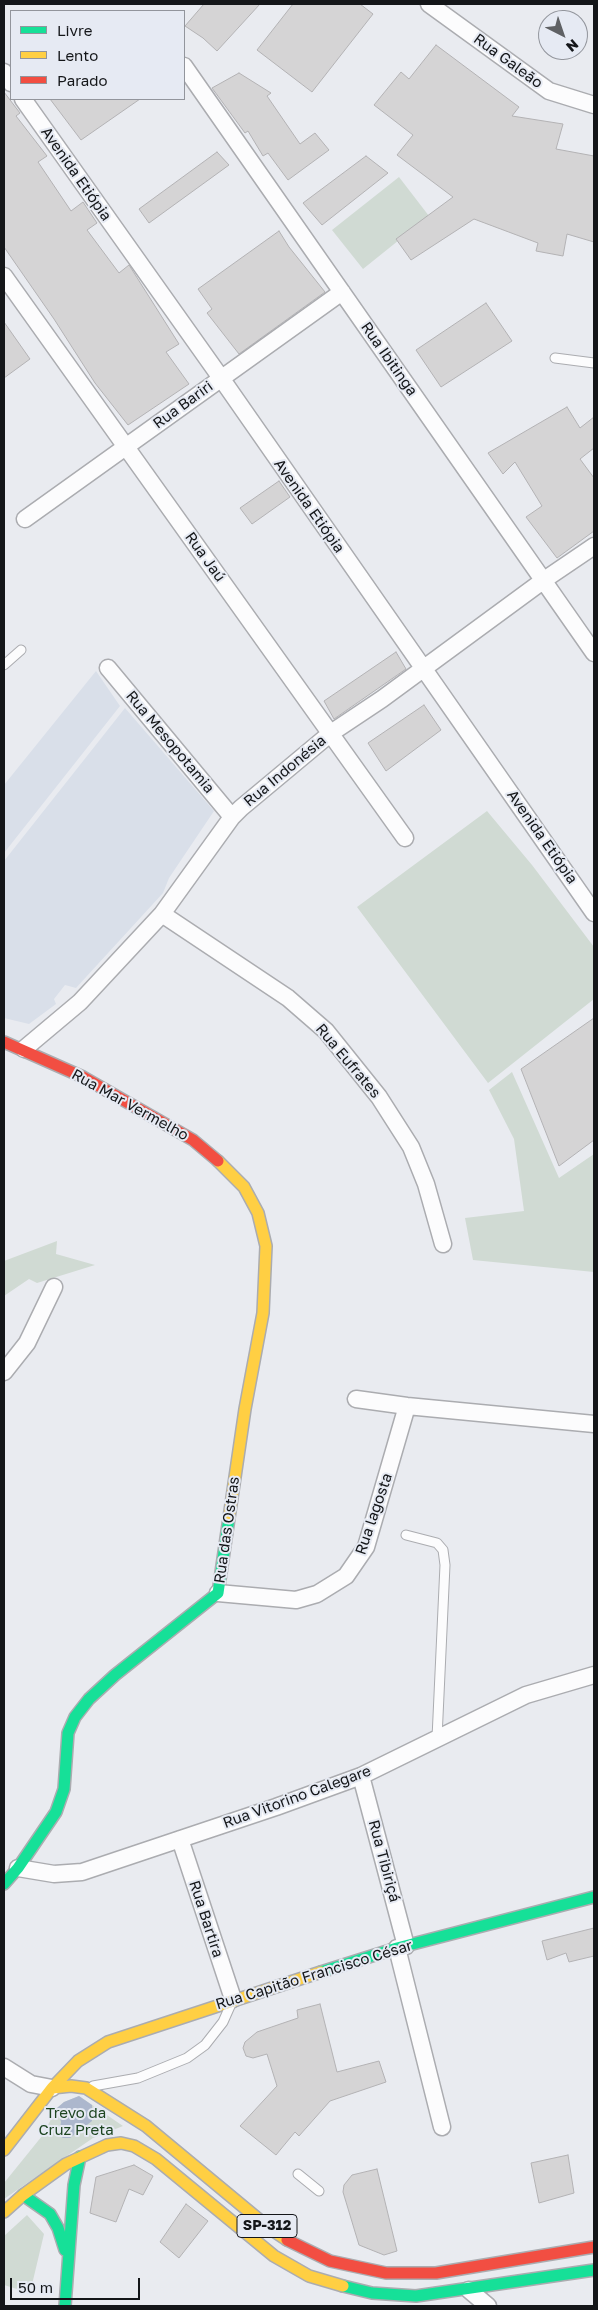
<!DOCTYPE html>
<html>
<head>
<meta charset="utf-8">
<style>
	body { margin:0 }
	#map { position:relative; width:598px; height:2310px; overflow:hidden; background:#e9ebf0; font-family:"Golos Text",sans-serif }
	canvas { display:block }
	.frame { position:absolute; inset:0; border:5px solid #141619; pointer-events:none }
	.legend { position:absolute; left:10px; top:10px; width:175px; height:90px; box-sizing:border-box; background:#e6eaf3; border:1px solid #92959c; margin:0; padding:6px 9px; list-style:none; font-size:15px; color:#141619 }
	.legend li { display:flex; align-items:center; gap:10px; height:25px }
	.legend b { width:25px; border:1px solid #92959c }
	.north { position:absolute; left:538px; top:10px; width:50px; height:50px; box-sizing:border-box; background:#e6eaf3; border:1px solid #92959c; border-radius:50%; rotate:139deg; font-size:14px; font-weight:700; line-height:20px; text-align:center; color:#141619 }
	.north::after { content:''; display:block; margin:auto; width:18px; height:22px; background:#5f6164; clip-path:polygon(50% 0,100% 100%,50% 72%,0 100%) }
	.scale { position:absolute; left:10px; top:2278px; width:130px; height:22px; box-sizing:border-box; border:2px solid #141619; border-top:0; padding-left:6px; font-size:15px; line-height:18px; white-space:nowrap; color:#141619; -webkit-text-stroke:4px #e6eaf3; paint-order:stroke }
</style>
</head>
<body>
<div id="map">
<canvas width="598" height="2310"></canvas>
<div class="frame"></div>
<ul class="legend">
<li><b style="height:6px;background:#16e098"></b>Livre</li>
<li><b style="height:6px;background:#ffcf43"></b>Lento</li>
<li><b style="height:6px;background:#f24e42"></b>Parado</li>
</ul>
<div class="north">N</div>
<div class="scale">50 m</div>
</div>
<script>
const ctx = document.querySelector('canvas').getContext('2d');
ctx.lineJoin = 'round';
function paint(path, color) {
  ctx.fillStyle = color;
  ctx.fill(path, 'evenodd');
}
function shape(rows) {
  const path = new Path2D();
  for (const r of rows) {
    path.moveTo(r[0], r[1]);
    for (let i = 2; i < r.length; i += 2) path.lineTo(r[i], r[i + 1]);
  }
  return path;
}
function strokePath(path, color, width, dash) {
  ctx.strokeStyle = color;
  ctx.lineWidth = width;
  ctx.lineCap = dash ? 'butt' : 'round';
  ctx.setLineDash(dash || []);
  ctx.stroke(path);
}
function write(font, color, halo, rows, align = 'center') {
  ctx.font = font + ' "Golos Text",sans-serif';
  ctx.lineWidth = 4;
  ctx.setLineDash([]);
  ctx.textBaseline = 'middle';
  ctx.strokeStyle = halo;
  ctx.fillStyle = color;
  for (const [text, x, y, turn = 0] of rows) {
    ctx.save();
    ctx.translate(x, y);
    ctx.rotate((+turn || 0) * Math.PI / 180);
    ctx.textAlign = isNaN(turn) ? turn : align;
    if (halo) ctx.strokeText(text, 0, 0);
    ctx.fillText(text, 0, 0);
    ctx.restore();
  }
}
paint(shape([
	[96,671,120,706,4,853,4,785],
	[125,708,214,811,169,878,163,893,76,988,65,985,54,999,56,1004,29,1024,4,1018,4,861]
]), '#d9dfe9');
paint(shape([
	[399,177,429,216,363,269,332,230],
	[487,811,532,865,594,947,594,999,488,1083,357,907],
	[512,1072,559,1178,594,1154,594,1272,473,1260,465,1218,524,1211,514,1139,489,1090],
	[57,1241,56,1254,95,1265,37,1283,29,1279,4,1296,4,1261],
	[79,2096,123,2126,93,2138,4,2199,4,2183,42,2136,57,2108,64,2102],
	[27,2215,44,2234,30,2293,4,2285,4,2236]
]), '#d0dad3');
paint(shape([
	[79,2096,92,2105,92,2121,70,2138,63,2138,59,2135,61,2122,57,2108,64,2102]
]), '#acb7cd');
const building = shape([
	[204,4,260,4,217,51,203,38,185,26,204,4],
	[293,4,360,4,373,14,312,92,257,50,293,4],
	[436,45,519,107,512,116,563,124,556,149,594,156,594,242,567,234,563,256,536,251,538,243,474,219,411,260,396,239,453,197,397,155,413,135,374,105,401,72,409,79,436,45],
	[239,73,271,93,267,96,300,144,315,133,329,150,288,180,268,153,263,156,248,131,245,133,212,88,239,73],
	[4,92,20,113,16,116,47,156,38,162,71,211,83,202,97,223,87,230,119,273,129,265,179,344,166,352,189,384,128,425,95,383,54,319,4,247,4,92],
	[50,99,140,99,81,140,50,99],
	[217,152,229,165,149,223,139,209,217,152],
	[366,156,388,173,322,225,303,203,366,156],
	[279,231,289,247,325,292,239,354,207,313,212,309,198,289,279,231],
	[486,303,512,341,441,387,416,350,486,303],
	[4,322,30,359,4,378,4,322],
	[567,407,580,428,594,417,594,448,580,459,594,478,594,531,557,558,526,517,542,506,515,462,503,474,488,453,567,407],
	[279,481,290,497,252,524,240,508,279,481],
	[396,652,406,669,334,719,324,701,396,652],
	[424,705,441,730,386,771,368,743,424,705],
	[594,1018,594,1140,559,1166,521,1069,594,1018],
	[594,1928,594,1956,569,1962,566,1953,547,1960,542,1941,594,1928],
	[320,2004,337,2072,379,2061,386,2082,330,2101,299,2136,295,2132,276,2155,240,2126,277,2086,267,2054,253,2058,246,2056,243,2048,245,2042,257,2032,298,2018,297,2010,320,2004],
	[568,2155,574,2193,539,2203,531,2163,568,2155],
	[134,2165,153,2176,143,2195,129,2189,116,2222,90,2213,96,2177,134,2165],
	[377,2169,397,2251,384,2255,359,2245,343,2192,344,2185,352,2175,377,2169],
	[186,2204,208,2221,179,2258,160,2242,186,2204]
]);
paint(building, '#d5d4d5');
strokePath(building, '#b3b2b4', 1);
const lane = shape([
	[555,358,594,363],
	[4,665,21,650],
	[406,1535,437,1543,443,1550,445,1565,437,1738],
	[93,2086,138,2078,187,2058,205,2045,223,2022,231,2004],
	[298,2174,319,2191]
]);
const street = shape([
	[429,4,549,91,594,105],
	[184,66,594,653],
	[4,72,11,83],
	[23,99,221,378,594,913],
	[4,276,405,838],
	[25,519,342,292],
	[108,668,232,817],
	[162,914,288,998,326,1031,379,1097,411,1147,426,1184,443,1244],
	[24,1049,80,1002,162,914,232,817,241,808,331,733,382,699,544,580,594,546],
	[4,1372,27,1343,54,1287],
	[356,1399,407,1406,594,1424],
	[218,1593,296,1600,317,1594,346,1576,366,1547,407,1406],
	[361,1776,406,1946],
	[180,1839,233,1999],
	[18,1868,54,1874,82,1872,276,1807,361,1776,526,1695,594,1675],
	[397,1948,442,2127],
	[4,2067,31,2084,52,2088],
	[469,2290,488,2306]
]);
const fast = shape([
	[4,1884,18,1868,56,1812,64,1789,68,1733,75,1717,89,1699,115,1675,218,1593,229,1518],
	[321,1972,397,1948,594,1897],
	[23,2195,50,2214,58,2228,65,2250],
	[343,2286,372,2293,416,2296,594,2270],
	[65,2306,74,2185,80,2157]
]);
const slow = shape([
	[218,1161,244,1187,258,1213,266,1246,263,1313,245,1409,229,1518],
	[52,2088,78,2061,108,2042,321,1972],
	[4,2150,52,2088,71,2086,86,2088,146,2126,269,2228,287,2240],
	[4,2212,23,2195,66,2164,107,2145,121,2143,134,2146,156,2159,274,2256,309,2276,343,2286]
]);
const jam = shape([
	[4,1042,83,1077,193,1140,218,1161],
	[287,2240,330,2261,386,2273,436,2273,594,2247]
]);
strokePath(lane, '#abacb0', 11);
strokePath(street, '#abacb0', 19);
strokePath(fast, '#abacb0', 14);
strokePath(slow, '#abacb0', 14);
strokePath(jam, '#abacb0', 14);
strokePath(lane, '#fcfcfd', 9);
strokePath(street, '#fcfcfd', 16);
strokePath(fast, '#16e098', 11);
strokePath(slow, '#ffcf43', 11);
strokePath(jam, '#f24e42', 11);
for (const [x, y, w] of [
	[267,2226,60]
]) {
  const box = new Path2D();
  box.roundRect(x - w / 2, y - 11.5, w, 23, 4);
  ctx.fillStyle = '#e6eaf3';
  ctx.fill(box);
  strokePath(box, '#141619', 1);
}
write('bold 14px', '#141619', null, [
	["SP-312",267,2226]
]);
write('15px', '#141619', '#e6eaf3', [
	["Rua Galeão",508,61,36],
	["Avenida Etiópia",76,174,55],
	["Rua Ibitinga",389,359,55],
	["Rua Bariri",183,405,-36],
	["Avenida Etiópia",309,506,55],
	["Rua Jaú",205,557,54],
	["Rua Mesopotamia",170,742,50],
	["Rua Indonésia",285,771,-40],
	["Avenida Etiópia",542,837,55],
	["Rua Eufrates",348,1061,50],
	["Rua Mar Vermelho",130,1105,29],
	["Rua lagosta",374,1514,-71],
	["Rua das Ostras",227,1530,-82],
	["Rua Vitorino Calegare",297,1797,-20],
	["Rua Tibiriçá",384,1861,75],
	["Rua Bartira",206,1919,72],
	["Rua Capitão Francisco César",314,1975,-17]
]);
write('15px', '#1d4521', '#e6eaf3', [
	["Trevo da",76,2113],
	["Cruz Preta",76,2130]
]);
</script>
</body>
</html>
